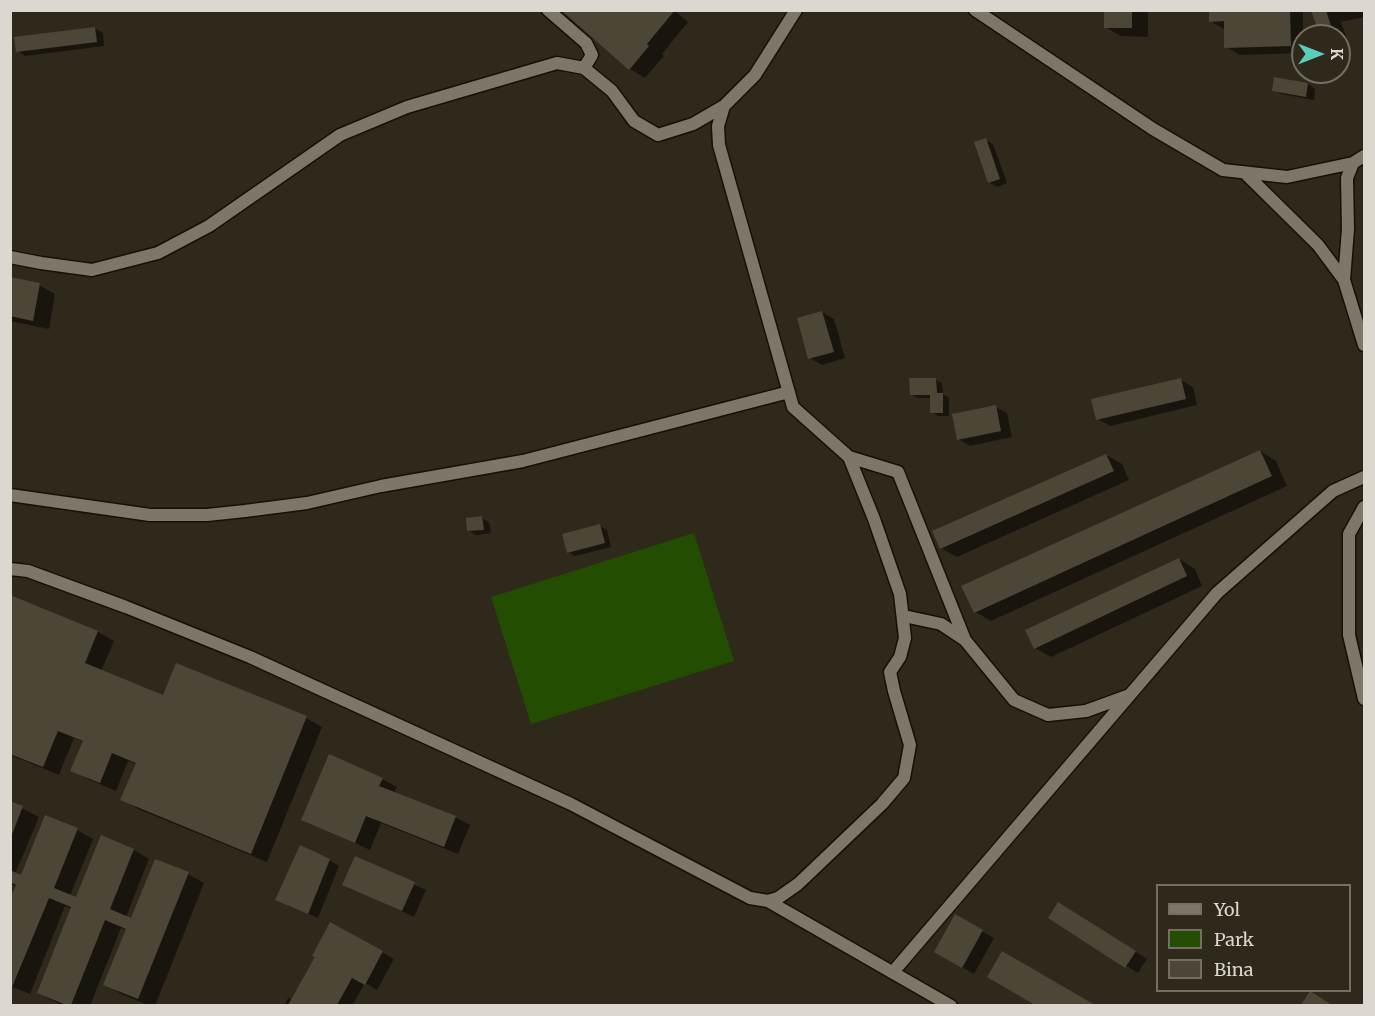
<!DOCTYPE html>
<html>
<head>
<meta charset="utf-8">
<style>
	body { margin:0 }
	#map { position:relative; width:1375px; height:1016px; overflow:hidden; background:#2e291b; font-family:Merriweather,serif }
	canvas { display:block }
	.frame { position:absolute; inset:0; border:12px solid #dcd8cf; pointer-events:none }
	.legend { position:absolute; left:1156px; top:884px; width:195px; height:108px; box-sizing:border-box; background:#2e291b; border:2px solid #746f63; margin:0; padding:8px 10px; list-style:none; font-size:18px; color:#dcd8cf }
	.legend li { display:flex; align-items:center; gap:12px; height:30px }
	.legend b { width:30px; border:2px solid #746f63 }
	.north { position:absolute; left:1291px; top:24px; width:60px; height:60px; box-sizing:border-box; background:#2e291b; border:2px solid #746f63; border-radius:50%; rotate:90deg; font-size:16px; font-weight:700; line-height:24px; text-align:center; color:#dcd8cf }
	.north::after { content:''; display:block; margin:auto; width:21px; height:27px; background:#5bcebb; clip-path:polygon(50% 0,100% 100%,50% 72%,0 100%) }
</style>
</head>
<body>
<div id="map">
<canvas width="1375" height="1016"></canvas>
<div class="frame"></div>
<ul class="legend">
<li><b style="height:8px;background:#7d7767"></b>Yol</li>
<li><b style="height:16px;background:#234d01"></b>Park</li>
<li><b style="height:16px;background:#4c4637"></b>Bina</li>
</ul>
<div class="north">K</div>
</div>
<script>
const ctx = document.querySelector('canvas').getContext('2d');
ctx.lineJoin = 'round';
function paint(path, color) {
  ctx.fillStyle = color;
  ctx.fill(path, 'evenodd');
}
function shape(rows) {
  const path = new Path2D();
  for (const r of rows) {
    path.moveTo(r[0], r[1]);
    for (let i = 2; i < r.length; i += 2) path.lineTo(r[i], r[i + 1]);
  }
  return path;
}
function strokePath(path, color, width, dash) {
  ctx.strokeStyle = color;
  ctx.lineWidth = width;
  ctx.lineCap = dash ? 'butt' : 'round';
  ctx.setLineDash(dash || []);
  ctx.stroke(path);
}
paint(shape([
	[694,533,734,661,531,724,491,597]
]), '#234d01');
paint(shape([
	[563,10,674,10,688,22,662,54,664,56,645,78,630,69],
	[1105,10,1148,10,1148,37,1121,36,1105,27],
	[1210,10,1303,10,1303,53,1240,55,1226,47,1224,29,1210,21],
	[1311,10,1364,10,1364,17,1341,22,1349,45,1339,48,1339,36,1321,36],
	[95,28,103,33,104,46,25,56,18,51],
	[1275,79,1308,84,1315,89,1314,100,1281,94,1274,90],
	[986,140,993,144,1007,183,997,187,989,182],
	[10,279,39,285,55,294,49,329,10,321],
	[822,312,834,319,845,358,822,365,810,358],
	[936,380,942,383,943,394,949,398,949,416,938,416,932,412,932,398,918,398,911,394],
	[1181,380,1193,387,1197,405,1110,426,1098,419],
	[995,407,1007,413,1012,437,970,446,958,439],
	[1260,451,1276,461,1287,486,991,621,975,612],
	[1106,455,1122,464,1129,480,957,557,941,548],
	[482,518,489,522,491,533,476,535,468,530],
	[600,526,607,530,611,547,575,556,568,552],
	[1179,559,1195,569,1202,586,1051,657,1035,648],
	[10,596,98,632,114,641,101,671,164,697,306,718,322,727,267,862,138,809,122,799,137,764,128,761,116,791,88,779,72,770,84,742,74,738,59,775,10,755],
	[382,779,397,787,394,793,455,817,470,825,458,854,381,823,370,850,303,819],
	[10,802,39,817,15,874,22,877,77,830,93,839,70,896,77,899,134,850,149,859,126,917,132,920,156,861,188,874,204,883,155,1006,150,1006,121,994,105,984,127,930,121,928,90,1006,63,1006,38,993,72,909,65,906,30,994,10,986,17,886,10,884],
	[356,858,426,890,414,917,344,884],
	[329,860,339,866,318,918,287,905],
	[1070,910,1147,959,1138,973,1050,918],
	[956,916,994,938,974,974,936,952],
	[331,924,394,959,377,990,365,983,352,1006,284,1006,288,998,293,1000,317,957],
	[1003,953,1092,1006,1038,1006,989,976]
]), '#0007');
paint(shape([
	[561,10,675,10,647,44,649,46,629,70],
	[1104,10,1132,10,1132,28,1104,28],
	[1209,10,1290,10,1291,46,1224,48,1224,21,1209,22],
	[1311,10,1326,10,1334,36,1320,36],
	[95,27,97,42,16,52,14,37],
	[1274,77,1308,83,1306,97,1272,91],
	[986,138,1000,179,988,183,974,142],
	[10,277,40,283,33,321,10,316],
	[822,311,834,352,808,359,797,318],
	[909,378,936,378,937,393,943,393,943,413,930,413,930,395,910,395],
	[1181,378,1186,399,1096,420,1091,399],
	[996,405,1001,431,957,440,952,414],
	[1260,450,1272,476,974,613,961,586],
	[1106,454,1114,471,940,549,932,531],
	[482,516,484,530,467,531,466,518],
	[600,524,605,543,567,553,562,534],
	[1179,558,1187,576,1034,649,1025,630],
	[10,595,98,631,85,663,163,695,176,663,307,716,251,854,120,800,136,763,112,753,100,783,70,771,83,741,58,731,43,767,10,754],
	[329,754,383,778,379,786,456,816,444,847,366,816,355,843,301,820],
	[10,801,23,806,11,837,10,837],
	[45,815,78,828,54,888,76,897,101,835,134,849,110,909,131,918,155,859,189,872,138,999,103,985,126,929,105,920,71,1005,66,1005,37,993,71,907,49,898,10,992,10,898,16,885,10,882,10,870,21,875],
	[300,845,330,859,308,914,275,900],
	[355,856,415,882,402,911,342,885],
	[1058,902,1136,951,1125,968,1048,918],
	[955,914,983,930,962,968,934,952],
	[330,922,383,951,365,985,352,978,337,1005,288,1005,315,957,312,956],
	[1002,951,1095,1005,1035,1005,987,977],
	[1310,991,1332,1005,1301,1005]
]), '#4c4637');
const minor = shape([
	[548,10,586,43,592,55,584,68],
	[975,10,1153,129,1223,170,1287,177,1353,163,1364,156],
	[1245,173,1318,245,1344,280,1364,345],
	[10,257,41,263,92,270,158,253,209,226,340,135,407,107,557,63,584,68,612,91,634,121,658,135,693,124,724,106,755,75,796,10],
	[1344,280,1348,229,1347,178,1353,163],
	[849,457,898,472,965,640,1014,700,1048,715,1086,711,1130,695],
	[10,495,150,515,207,515,245,511,307,503,381,486,523,461,789,392],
	[1364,507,1349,534,1349,635,1364,699],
	[10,569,28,571,126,607,250,657,571,804,750,898,768,901,778,898,798,884,882,804,904,778,910,745,894,691,890,672,900,657,905,638,900,594,874,519,849,457,793,407,719,145,718,126,724,106],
	[904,616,941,624,965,640],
	[768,901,951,1006],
	[893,972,1217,593,1333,491,1364,477]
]);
strokePath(minor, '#161105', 15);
strokePath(minor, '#7d7767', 12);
</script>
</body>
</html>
